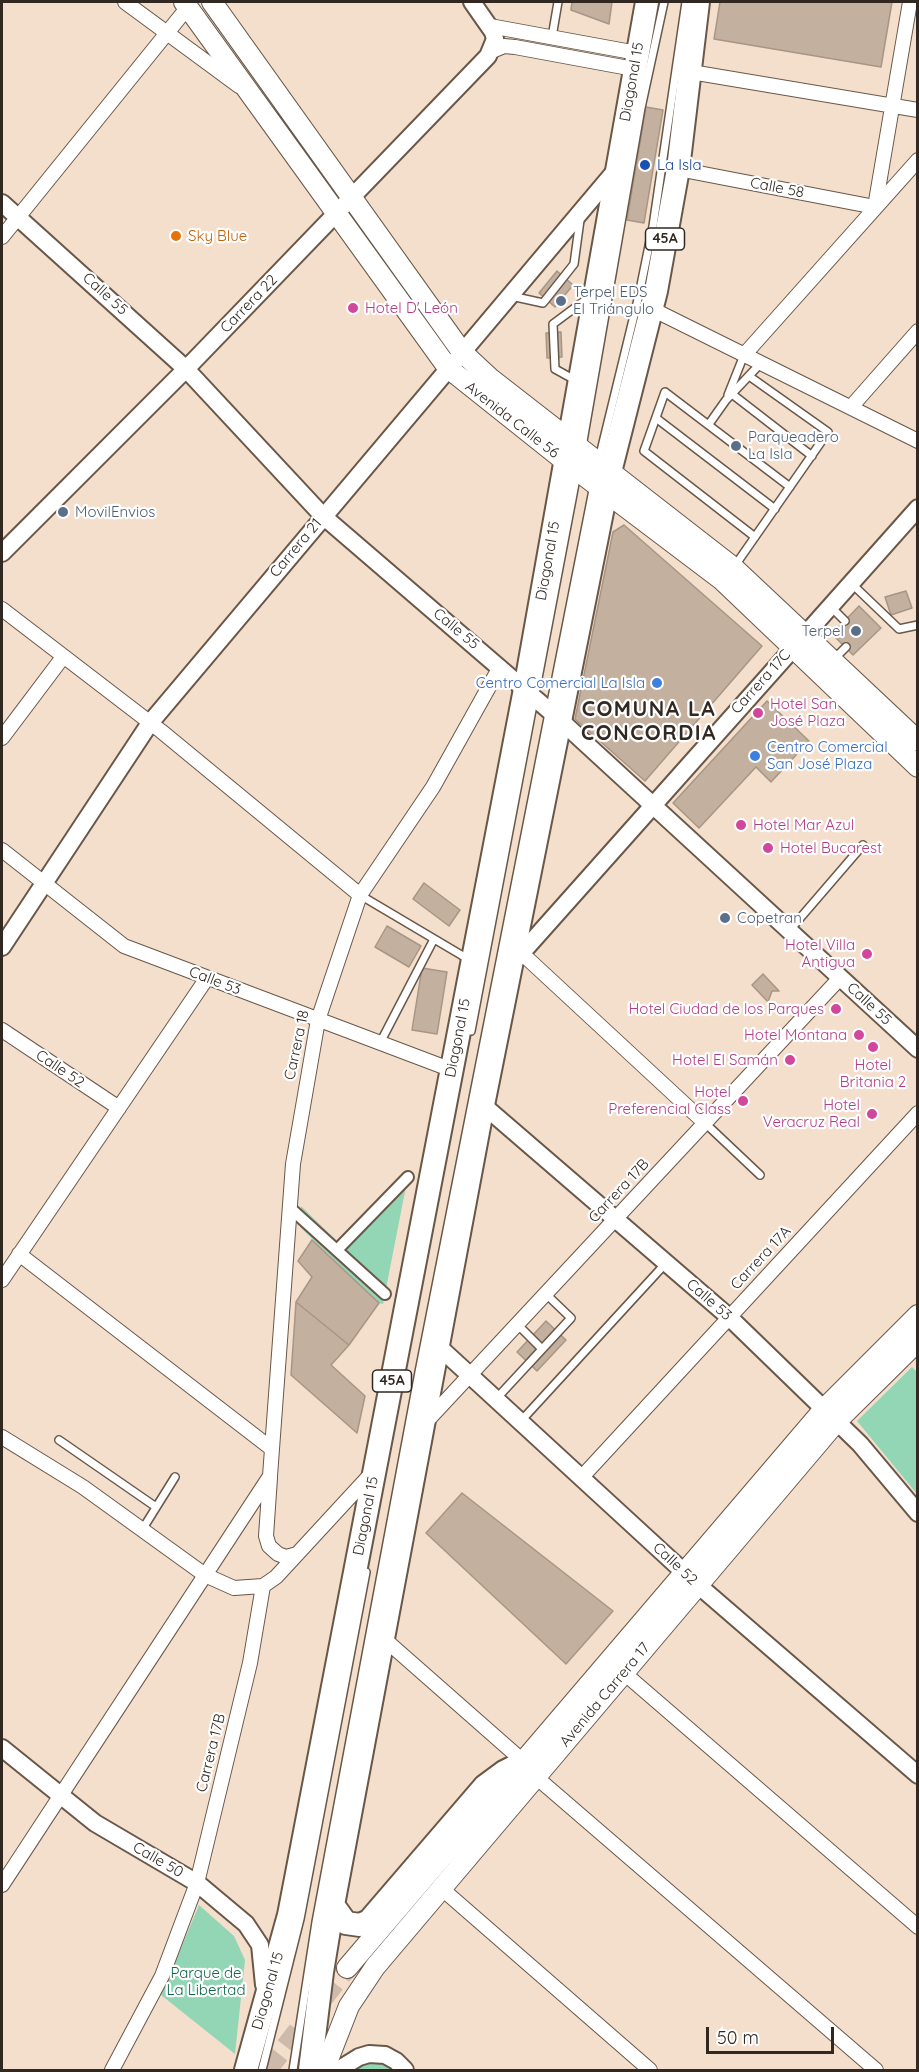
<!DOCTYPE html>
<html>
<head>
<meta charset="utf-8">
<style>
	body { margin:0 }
	#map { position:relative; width:919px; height:2072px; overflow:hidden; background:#f4dfcd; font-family:Quicksand,sans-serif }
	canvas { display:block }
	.frame { position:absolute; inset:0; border:3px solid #302821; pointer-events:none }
	.scale { position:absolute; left:706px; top:2027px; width:128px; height:27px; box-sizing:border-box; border:3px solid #302821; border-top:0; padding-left:8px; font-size:18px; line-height:21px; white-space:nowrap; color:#302821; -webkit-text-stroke:4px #fff; paint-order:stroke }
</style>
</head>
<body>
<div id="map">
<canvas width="919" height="2072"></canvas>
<div class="frame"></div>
<div class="scale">50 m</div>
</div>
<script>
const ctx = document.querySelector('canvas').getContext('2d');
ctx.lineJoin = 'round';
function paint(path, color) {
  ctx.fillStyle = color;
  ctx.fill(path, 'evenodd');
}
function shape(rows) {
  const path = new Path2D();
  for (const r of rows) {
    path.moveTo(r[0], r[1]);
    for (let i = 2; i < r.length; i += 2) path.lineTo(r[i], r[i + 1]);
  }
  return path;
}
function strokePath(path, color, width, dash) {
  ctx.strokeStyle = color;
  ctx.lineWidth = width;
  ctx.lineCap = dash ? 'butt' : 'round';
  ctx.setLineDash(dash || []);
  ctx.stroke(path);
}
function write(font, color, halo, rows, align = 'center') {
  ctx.font = font + ' Quicksand,sans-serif';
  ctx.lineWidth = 4.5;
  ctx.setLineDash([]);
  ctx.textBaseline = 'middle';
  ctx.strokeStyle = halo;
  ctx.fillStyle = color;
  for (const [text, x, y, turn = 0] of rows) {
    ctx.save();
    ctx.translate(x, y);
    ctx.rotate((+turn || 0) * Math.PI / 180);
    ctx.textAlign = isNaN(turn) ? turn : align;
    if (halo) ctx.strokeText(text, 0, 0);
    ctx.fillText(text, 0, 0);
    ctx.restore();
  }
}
paint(shape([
	[409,1171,383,1304,379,1303,300,1227,301,1206,337,1241],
	[912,1367,918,1373,917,1494,857,1421],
	[199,1905,234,1936,245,1960,235,2054,161,1995],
	[376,2061,397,2070,348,2070,365,2063]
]), '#92d6b6');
const building = shape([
	[572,2,612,2,609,24,571,10,572,2],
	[720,2,892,2,881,67,714,39,720,2],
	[646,107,663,110,644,223,627,220,646,107],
	[557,271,573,285,555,307,539,293,557,271],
	[561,332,562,357,547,358,546,333,561,332],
	[624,525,762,646,645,781,575,719,613,532,624,525],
	[906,591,912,608,891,615,885,597,906,591],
	[859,606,881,628,853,655,832,634,859,606],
	[767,701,809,741,771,782,756,767,699,828,673,803,767,701],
	[424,883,460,910,449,926,413,899,424,883],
	[387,926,421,946,409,967,375,947,387,926],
	[422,968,447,972,437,1034,412,1030,422,968],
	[763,974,779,991,772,991,768,1002,752,985,763,974],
	[312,1240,379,1303,349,1345,296,1302,312,1277,298,1261,312,1240],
	[296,1302,349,1345,331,1365,365,1396,357,1433,291,1375,296,1302],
	[546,1321,566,1340,537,1371,517,1352,546,1321],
	[462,1493,613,1611,566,1664,426,1533,462,1493]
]);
paint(building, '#c4b09f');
strokePath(building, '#a89584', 1.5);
strokePath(shape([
	[267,2070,347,1968]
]), '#cdbaab', 20, [20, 10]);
const service = shape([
	[552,37,558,2],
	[511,296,543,303,574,264,580,220],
	[575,380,555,369,553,324,588,298],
	[732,394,812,456],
	[728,395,744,355],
	[656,418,775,509],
	[709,424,726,400,761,363],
	[582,447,641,108,664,2],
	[599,459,639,295,653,226,686,2],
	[755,537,644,451,665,392,790,487],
	[734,567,828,432,749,376],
	[852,584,899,629,918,625],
	[831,607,845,621],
	[833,660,846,647],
	[360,895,468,959],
	[789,931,863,845],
	[471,1031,577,473],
	[380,1043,434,939],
	[705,1123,760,1175],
	[517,1324,542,1349],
	[496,1399,571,1318,546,1294],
	[520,1422,666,1263],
	[59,1440,156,1507],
	[142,1530,175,1477],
	[262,2070,300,1919,366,1572],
	[293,2070,316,1922,419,1372,594,485]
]);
const pedestrian = shape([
	[289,1207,385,1294],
	[337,1250,408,1177]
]);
const minor = shape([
	[125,2,239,86],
	[490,26,637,53],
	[492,51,504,46,515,47,634,69],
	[691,72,918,110],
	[678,169,875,207,910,2],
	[2,237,188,7],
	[652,309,918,441],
	[744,355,918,160],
	[851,407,918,331],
	[2,609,161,731,360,895],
	[2,738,63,657],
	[2,850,124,946,452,1070],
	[515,947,705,1123],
	[2,1030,119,1108],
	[19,1254,272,1449],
	[2,1280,207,978],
	[426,1422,840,978],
	[2,1437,83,1487,205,1575,234,1588,263,1586,276,1577,372,1473],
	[270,1478,266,1536,269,1546,278,1554,286,1557,297,1554],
	[581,1478,918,1113],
	[382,1637,524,1762],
	[624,1673,918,1927],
	[536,1777,876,2070],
	[2,1885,270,1476,293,1164,318,1020,360,895,433,787,500,667],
	[441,1888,650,2070],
	[112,2070,162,1976,197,1883,250,1663,263,1586]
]);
const tertiary = shape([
	[2,203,186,369,323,516,559,719,918,1049],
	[2,553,186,369,488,56,495,39,493,32,472,2],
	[2,947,150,723,616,170],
	[511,965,918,508],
	[483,1105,729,1317,860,1444,918,1513],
	[438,1346,698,1585,918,1775],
	[2,1748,95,1823,197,1883,246,1924,260,1945,264,1985],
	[338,2070,359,2057,369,2054,385,2055,396,2061,405,2070]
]);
const secondary = shape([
	[184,2,448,368,566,462,722,580,918,767],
	[212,2,462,352,491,379,734,568,918,741],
	[347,1968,825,1408,918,1315],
	[324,2070,349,2006,375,1967,837,1421,918,1341]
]);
const primary = shape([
	[333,1905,346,1923,360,1925,369,1921,485,1786,504,1772,524,1762],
	[246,2070,289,1915,525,689,647,2],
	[310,2070,322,1972,333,1905,483,1105,610,472,656,291,678,169,698,2]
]);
strokePath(service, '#695748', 10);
strokePath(pedestrian, '#695748', 14);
strokePath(minor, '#695748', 16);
strokePath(tertiary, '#695748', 20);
strokePath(secondary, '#695748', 22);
strokePath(primary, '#695748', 26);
strokePath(service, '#fff', 7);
strokePath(pedestrian, '#fff', 10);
strokePath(minor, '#fff', 14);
strokePath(tertiary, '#fff', 16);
strokePath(secondary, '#fff', 20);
strokePath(primary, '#fff', 22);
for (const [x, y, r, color] of [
	[645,165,6,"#1a4fb4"],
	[176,236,6,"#e8710a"],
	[561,301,6,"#5c6f8a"],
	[353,308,6,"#d1479c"],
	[736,446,6,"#5c6f8a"],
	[63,512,6,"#5c6f8a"],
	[856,631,6,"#5c6f8a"],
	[657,683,6,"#3f7fe0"],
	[758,713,6,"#d1479c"],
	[755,756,6,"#3f7fe0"],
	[741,825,6,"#d1479c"],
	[768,848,6,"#d1479c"],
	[725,918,6,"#5c6f8a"],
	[867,954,6,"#d1479c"],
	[836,1009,6,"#d1479c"],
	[859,1035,6,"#d1479c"],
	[873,1047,6,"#d1479c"],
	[790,1060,6,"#d1479c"],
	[743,1101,6,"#d1479c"],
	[872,1114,6,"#d1479c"]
]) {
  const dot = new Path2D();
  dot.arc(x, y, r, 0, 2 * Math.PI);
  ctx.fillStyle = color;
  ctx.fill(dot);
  strokePath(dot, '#fff', 2);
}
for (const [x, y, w] of [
	[665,239,39],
	[392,1381,39]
]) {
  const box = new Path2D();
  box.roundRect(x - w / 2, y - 11, w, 22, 4.5);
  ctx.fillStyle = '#fff';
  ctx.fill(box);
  strokePath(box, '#302821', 1.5);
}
write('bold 14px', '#302821', null, [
	["45A",665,239],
	["45A",392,1381]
]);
write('15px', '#302821', '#fff', [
	["Diagonal 15",632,82,-80],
	["Calle 58",777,188,11],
	["Calle 55",105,294,42],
	["Carrera 22",249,304,-46],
	["Avenida Calle 56",512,420,38],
	["Carrera 21",296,548,-50],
	["Diagonal 15",548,561,-80],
	["Calle 55",456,629,40],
	["Carrera 17C",761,682,-48],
	["Calle 53",215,981,21],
	["Calle 55",869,1004,43],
	["Diagonal 15",458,1038,-79],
	["Carrera 18",297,1045,-78],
	["Calle 52",60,1069,34],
	["Carrera 17B",619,1191,-47],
	["Carrera 17A",761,1258,-47],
	["Calle 53",709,1300,41],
	["Diagonal 15",366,1516,-79],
	["Calle 52",675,1564,43],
	["Avenida Carrera 17",605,1695,-50],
	["Carrera 17B",211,1753,-76],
	["Calle 50",158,1860,30],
	["Diagonal 15",268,1991,-74]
]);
write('15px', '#164399', '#fff', [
	["La Isla",657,165]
], 'left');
write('15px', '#c56008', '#fff', [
	["Sky Blue",188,236]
], 'left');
write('15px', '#4e5e75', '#fff', [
	["Terpel EDS",573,292],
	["El Triángulo",573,309],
	["Parqueadero",748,437],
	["La Isla",748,454],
	["MovilEnvios",75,512],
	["Terpel",844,631,"right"],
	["Copetran",737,918]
], 'left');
write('15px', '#b23c85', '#fff', [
	["Hotel D' León",365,308,"left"],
	["Hotel San",770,704,"left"],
	["José Plaza",770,721,"left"],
	["Hotel Mar Azul",753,825,"left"],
	["Hotel Bucarest",780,848,"left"],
	["Hotel Villa",855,945],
	["Antigua",855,962],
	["Hotel Ciudad de los Parques",824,1009],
	["Hotel Montana",847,1035],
	["Hotel El Samán",778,1060],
	["Hotel",873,1065,"center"],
	["Britania 2",873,1082,"center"],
	["Hotel",731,1092],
	["Preferencial Class",731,1109],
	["Hotel",860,1105],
	["Veracruz Real",860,1122]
], 'right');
write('15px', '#366cbe', '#fff', [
	["Centro Comercial La Isla",645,683],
	["Centro Comercial",767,747,"left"],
	["San José Plaza",767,764,"left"]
], 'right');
write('15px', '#126748', '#fff', [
	["Parque de",206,1973],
	["La Libertad",206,1990]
]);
ctx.letterSpacing = '1.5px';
write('bold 21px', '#302821', '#fff', [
	["COMUNA LA",649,710],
	["CONCORDIA",649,734]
]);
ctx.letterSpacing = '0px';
</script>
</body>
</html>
